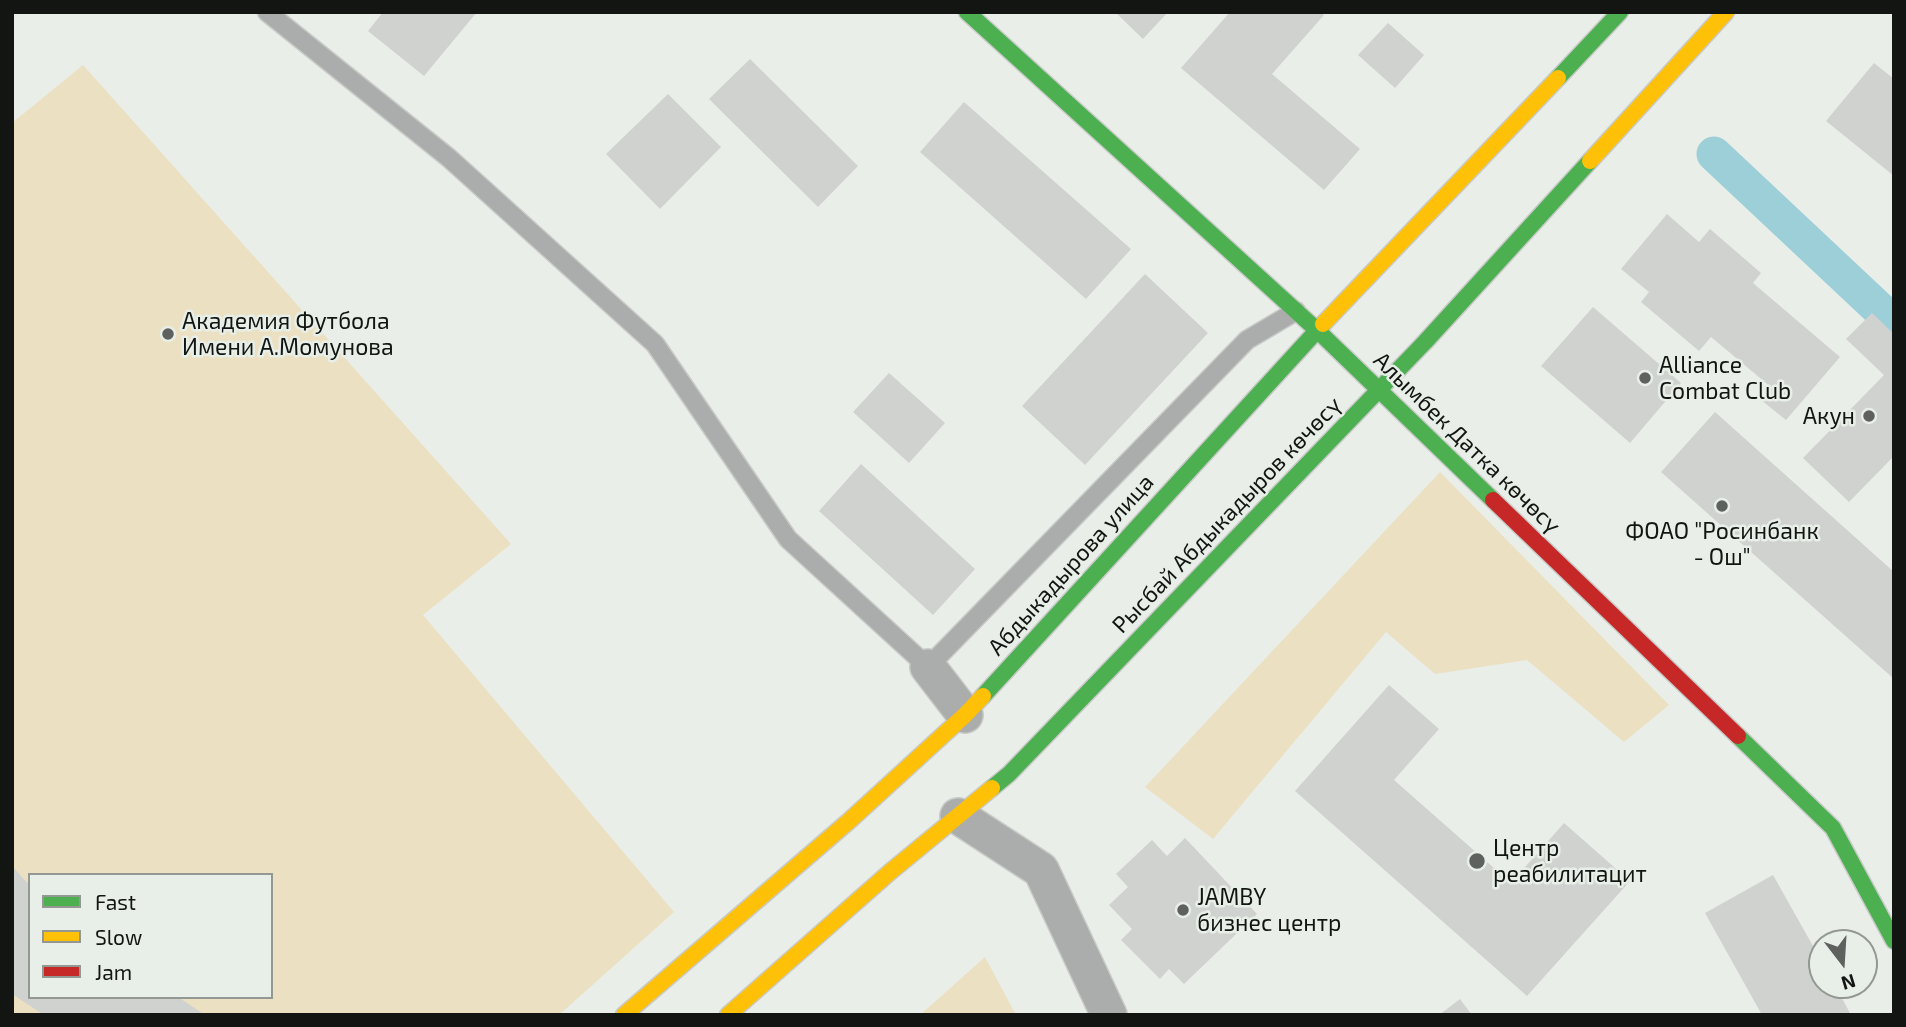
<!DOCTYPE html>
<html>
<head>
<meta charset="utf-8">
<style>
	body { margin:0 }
	#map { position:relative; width:1906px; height:1027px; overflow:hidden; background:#e9eee9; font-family:"Exo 2",sans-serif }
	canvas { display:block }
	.frame { position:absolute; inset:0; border:14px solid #131513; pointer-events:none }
	.legend { position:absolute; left:28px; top:873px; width:245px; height:126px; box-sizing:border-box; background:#e8efe8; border:2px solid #939893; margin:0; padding:9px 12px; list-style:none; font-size:21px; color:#131513 }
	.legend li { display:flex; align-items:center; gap:14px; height:35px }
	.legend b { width:35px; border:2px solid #939893 }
	.north { position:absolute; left:1808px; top:929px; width:70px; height:70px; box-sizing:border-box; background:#e8efe8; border:2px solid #939893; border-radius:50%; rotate:163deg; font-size:19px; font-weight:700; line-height:28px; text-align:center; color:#131513 }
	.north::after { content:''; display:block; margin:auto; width:24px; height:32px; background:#5e615e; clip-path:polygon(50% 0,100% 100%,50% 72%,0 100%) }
</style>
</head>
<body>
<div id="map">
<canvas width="1906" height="1027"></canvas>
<div class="frame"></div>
<ul class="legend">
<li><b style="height:9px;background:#4caf50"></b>Fast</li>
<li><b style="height:9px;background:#ffc107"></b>Slow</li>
<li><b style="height:9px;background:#c62828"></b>Jam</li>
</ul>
<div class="north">N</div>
</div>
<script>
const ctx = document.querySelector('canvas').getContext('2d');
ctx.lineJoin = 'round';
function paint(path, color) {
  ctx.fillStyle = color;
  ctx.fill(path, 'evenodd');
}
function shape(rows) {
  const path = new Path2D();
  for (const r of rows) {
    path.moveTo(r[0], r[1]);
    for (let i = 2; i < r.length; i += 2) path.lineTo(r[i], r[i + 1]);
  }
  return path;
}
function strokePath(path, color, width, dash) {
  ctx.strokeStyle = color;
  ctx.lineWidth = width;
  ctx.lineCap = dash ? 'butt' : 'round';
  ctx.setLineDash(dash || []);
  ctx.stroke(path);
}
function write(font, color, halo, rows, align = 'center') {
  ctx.font = font + ' "Exo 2",sans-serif';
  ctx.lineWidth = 5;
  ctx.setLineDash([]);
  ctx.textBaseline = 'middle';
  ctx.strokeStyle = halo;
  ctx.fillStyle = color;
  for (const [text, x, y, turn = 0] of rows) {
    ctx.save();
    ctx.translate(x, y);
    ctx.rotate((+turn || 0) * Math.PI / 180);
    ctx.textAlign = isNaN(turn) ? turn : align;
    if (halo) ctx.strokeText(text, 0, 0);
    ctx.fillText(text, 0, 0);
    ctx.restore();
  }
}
paint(shape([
	[83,65,511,544,423,615,674,912,559,1015,12,1015,12,123],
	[30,875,271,875,271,997,30,997],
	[1440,472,1669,705,1624,742,1527,660,1435,674,1386,632,1213,839,1145,787],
	[985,957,1016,1015,920,1015]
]), '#ebe0c2');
strokePath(shape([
	[1714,154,1894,323]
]), '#9ccfd8', 35);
paint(shape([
	[383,12,477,12,424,76,368,31],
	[1115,12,1168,12,1143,39],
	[1230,12,1320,12,1324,15,1272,74,1360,149,1324,190,1181,68],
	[1388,23,1424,55,1395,88,1358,55],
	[750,59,858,166,818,207,709,99],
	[1874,63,1894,79,1894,176,1826,121],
	[668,94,721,147,660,209,606,154],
	[964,102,1131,249,1086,299,920,152],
	[1667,214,1699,242,1710,229,1761,273,1753,283,1840,357,1786,420,1761,400,1772,388,1711,337,1699,351,1641,302,1649,292,1621,269],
	[1145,274,1208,333,1085,465,1022,406],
	[1593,307,1681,383,1630,443,1541,366],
	[1872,313,1894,334,1894,456,1849,502,1803,458,1884,375,1846,339],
	[889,373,945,423,909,463,853,412],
	[1715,412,1894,572,1894,679,1661,472],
	[861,464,975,569,933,615,819,511],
	[1389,685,1439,729,1394,780,1511,883,1564,823,1630,881,1527,996,1295,791],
	[1185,838,1257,914,1184,984,1169,969,1160,979,1121,940,1132,929,1109,905,1128,887,1116,874,1152,840,1167,856],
	[12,866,30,886,30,997,178,997,205,1015,44,1015,12,994],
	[1773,875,1822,962,1822,985,1835,985,1851,1015,1762,1015,1705,913],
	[1460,999,1472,1015,1439,1015]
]), '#d0d2cf');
const lane = shape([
	[267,12,449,158,655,344,788,539,928,667,1247,340,1296,311]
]);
const street = shape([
	[928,667,965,715],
	[958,816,1041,870,1109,1015]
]);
const fast = shape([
	[967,12,1318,331,1493,500],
	[1558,78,1620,12],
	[983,696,1323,324],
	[1738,736,1833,828,1894,941],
	[992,788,1009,774,1425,342,1590,161]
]);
const slow = shape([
	[1590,161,1726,12],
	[1323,324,1558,78],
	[624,1015,849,821,965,715,983,696],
	[728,1015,890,872,992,788]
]);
const jam = shape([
	[1493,500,1738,736]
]);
strokePath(lane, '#c8cac8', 21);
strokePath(street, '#c8cac8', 38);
strokePath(fast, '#c8cac8', 19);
strokePath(slow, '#c8cac8', 19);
strokePath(jam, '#c8cac8', 19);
strokePath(lane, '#abadac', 18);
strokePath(street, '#abadac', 35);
strokePath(fast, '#4caf50', 16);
strokePath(slow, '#ffc107', 16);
strokePath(jam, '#c62828', 16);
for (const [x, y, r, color] of [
	[168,334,7,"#5e615e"],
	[1645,378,7,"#5e615e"],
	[1869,416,7,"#5e615e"],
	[1722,506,7,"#5e615e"],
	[1477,861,9,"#5e615e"],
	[1183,910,7,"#5e615e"]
]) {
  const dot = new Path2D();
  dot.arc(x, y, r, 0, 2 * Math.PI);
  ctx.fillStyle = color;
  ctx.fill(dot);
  strokePath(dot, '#e8efe8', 2.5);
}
write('23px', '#131513', '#e8efe8', [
	["Академия Футбола",182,321],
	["Имени А.Момунова",182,347],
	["Alliance",1659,365],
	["Combat Club",1659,391],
	["Акун",1855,416,"right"],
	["ФОАО \"Росинбанк",1722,531,"center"],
	["- Ош\"",1722,557,"center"],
	["Центр",1493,848],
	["реабилитацит",1493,874],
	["JAMBY",1197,897],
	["бизнес центр",1197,923]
], 'left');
write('23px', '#131513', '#e8efe8', [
	["Алымбек Датка көчөсү",1467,443,44],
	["Рысбай Абдыкадыров көчөсү",1227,515,-46],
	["Абдыкадырова улица",1071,565,-48]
]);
</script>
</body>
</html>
